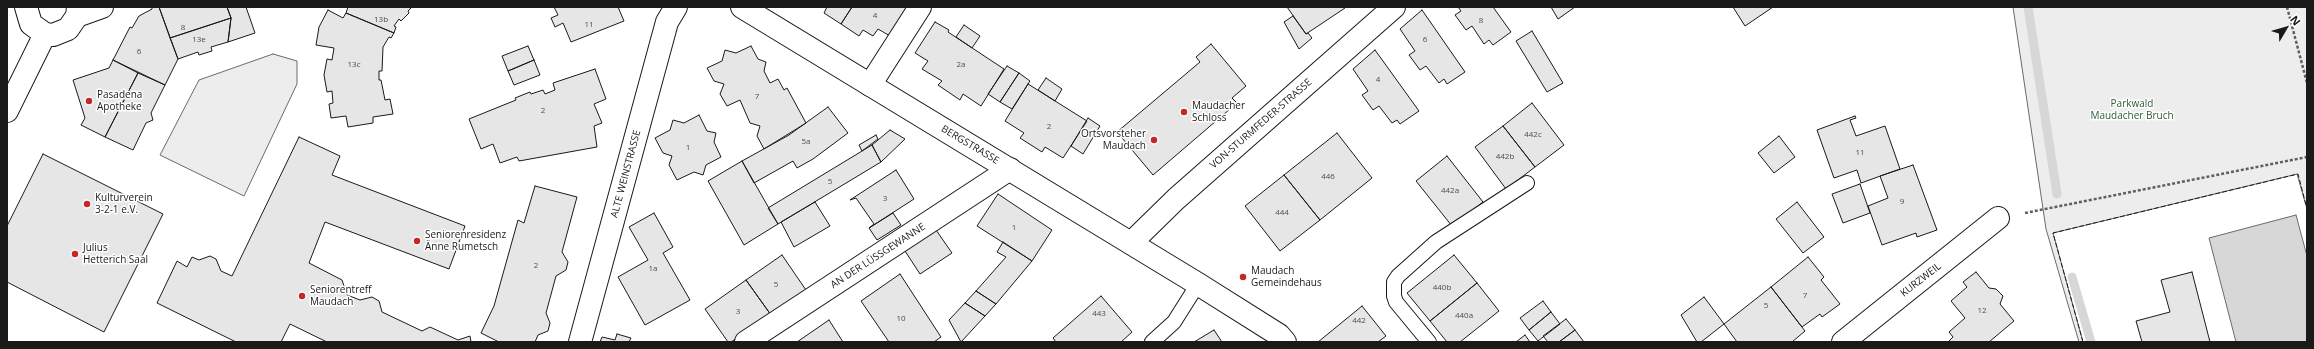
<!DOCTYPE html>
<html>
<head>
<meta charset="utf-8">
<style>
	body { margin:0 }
	#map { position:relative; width:2314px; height:349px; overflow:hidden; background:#fff; font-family:"Open Sans",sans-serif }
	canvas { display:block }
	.frame { position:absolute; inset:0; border:8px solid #1a1a1a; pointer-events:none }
	.north { position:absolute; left:2266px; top:8px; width:40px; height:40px; -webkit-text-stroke:3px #fff; paint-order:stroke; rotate:52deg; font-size:11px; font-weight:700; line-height:16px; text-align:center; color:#1a1a1a }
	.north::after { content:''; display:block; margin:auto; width:14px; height:18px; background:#1a1a1a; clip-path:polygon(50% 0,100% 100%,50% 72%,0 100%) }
</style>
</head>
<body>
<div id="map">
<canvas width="2314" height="349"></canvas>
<div class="frame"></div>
<div class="north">N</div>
</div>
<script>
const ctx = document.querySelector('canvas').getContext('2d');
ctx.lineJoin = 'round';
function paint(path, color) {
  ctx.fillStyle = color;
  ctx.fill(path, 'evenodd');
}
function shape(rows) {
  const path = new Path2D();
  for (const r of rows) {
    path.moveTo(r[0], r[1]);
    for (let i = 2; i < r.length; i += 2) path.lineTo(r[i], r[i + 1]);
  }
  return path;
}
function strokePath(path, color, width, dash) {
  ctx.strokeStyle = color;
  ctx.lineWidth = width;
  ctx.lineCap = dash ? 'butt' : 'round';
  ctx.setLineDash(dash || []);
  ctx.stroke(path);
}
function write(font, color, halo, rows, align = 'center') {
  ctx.font = font + ' "Open Sans",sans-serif';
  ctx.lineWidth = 3;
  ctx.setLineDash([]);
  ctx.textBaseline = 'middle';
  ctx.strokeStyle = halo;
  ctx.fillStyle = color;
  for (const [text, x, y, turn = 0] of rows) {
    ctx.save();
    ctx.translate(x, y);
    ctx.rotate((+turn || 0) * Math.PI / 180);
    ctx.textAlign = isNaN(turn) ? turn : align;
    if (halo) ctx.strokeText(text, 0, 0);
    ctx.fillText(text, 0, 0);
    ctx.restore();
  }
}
const built = shape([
	[2013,7,2307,7,2307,209,2297,174,2053,233,2083,342,2079,342,2046,229,2013,7],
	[273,54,297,61,297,84,244,196,160,155,199,80,273,54]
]);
paint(built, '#ededed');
strokePath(built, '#6a6a6a', 1);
const water = shape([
	[2296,215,2307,256,2307,342,2236,342,2209,238,2296,215]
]);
paint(water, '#d7d7d7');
strokePath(water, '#6a6a6a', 1);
strokePath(shape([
	[2028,7,2057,194],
	[2072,277,2091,342]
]), '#d7d7d7', 9);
const building = shape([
	[152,7,159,7,178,59,165,85,113,60,130,27,132,28,139,16,152,9,152,7],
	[159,7,227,7,231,18,170,38,159,7],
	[227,7,246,7,255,33,228,42,231,18,227,7],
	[348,7,412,7,408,11,409,13,401,21,399,19,394,26,396,27,394,33,346,13,348,7],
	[554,7,618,7,624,21,571,42,563,23,555,27,551,18,558,15,554,7],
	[827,7,852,7,841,24,824,13,827,7],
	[852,7,909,7,890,36,878,29,873,36,863,30,859,36,841,24,852,7],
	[1287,7,1344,7,1345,8,1306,34,1287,7],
	[1458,7,1493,7,1511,32,1493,45,1489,40,1484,44,1472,26,1466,30,1455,15,1461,11,1458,7],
	[1551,7,1575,7,1558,19,1551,7],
	[1733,7,1773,7,1745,26,1733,7],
	[328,10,343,18,346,13,394,33,391,38,389,37,383,47,382,71,379,71,379,80,381,80,385,100,390,99,393,114,373,117,373,123,348,127,346,116,331,118,329,104,333,103,332,91,327,92,324,75,327,59,332,60,334,48,316,45,319,27,328,10],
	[1422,10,1465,72,1447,84,1444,79,1439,83,1426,66,1420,70,1409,55,1415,51,1400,29,1422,10],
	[1293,16,1306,34,1308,33,1312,38,1299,49,1284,22,1293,16],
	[231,18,228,42,211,47,212,51,199,55,198,52,178,59,170,38,231,18],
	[935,22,949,30,948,32,1004,69,981,106,963,94,960,100,938,85,942,81,922,69,928,61,915,53,935,22],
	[964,25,980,36,972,48,956,37,964,25],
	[1532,31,1563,83,1547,92,1516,41,1532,31],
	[1211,44,1246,86,1232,98,1237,103,1153,175,1117,132,1200,62,1196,57,1211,44],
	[528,46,534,60,508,71,502,56,528,46],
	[751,46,758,59,766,62,764,71,770,83,778,79,784,90,787,88,806,123,764,149,757,136,760,126,750,123,740,100,727,106,720,94,724,84,714,81,707,68,722,61,725,50,736,53,751,46],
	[1375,50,1419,111,1400,124,1397,120,1392,123,1379,106,1373,110,1362,95,1368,91,1353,69,1375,50],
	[113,60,138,73,105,137,81,125,85,118,73,80,109,68,113,60],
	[534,60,540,75,514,85,508,71,534,60],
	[1007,66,1019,73,1000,102,988,94,1007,66],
	[595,69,606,99,594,104,602,123,594,126,597,147,519,161,517,157,500,163,493,144,481,149,469,119,516,100,515,98,530,92,531,94,543,90,545,94,555,90,553,83,595,69],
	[138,73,165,85,151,113,153,120,146,123,133,150,105,137,138,73],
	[1019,73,1030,81,1012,109,1000,102,1019,73],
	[1046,78,1062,89,1055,101,1038,90,1046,78],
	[1028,84,1087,121,1063,158,1045,147,1042,152,1020,138,1024,133,1005,121,1028,84],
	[1532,103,1564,145,1535,167,1503,126,1532,103],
	[828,107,848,133,813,159,797,168,793,161,754,183,742,161,789,135,828,107],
	[699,115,707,131,716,133,714,142,721,157,706,165,703,175,694,172,677,180,669,165,672,156,663,153,655,138,670,130,673,120,684,123,699,115],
	[1855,116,1856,118,1850,120,1856,136,1885,126,1900,169,1861,183,1857,170,1834,178,1817,130,1855,116],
	[1088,118,1100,126,1083,154,1071,146,1088,118],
	[1503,126,1535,167,1506,189,1475,147,1503,126],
	[890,130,905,139,881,162,872,145,890,130],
	[1337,133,1372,178,1320,220,1284,175,1337,133],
	[876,135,878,139,862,151,859,145,876,135],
	[1779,136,1795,157,1774,173,1758,153,1779,136],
	[299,137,340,156,332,175,465,226,449,269,325,222,309,263,342,280,347,295,360,300,372,297,379,301,382,312,422,331,430,327,458,340,470,336,471,342,327,342,290,324,281,342,236,342,157,303,177,261,187,267,192,257,199,260,210,256,216,259,221,271,232,276,299,137],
	[872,145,881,162,778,224,768,208,872,145],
	[43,154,163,214,104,332,7,282,7,226,43,154],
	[1447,156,1483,202,1452,226,1416,181,1447,156],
	[742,161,778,224,744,245,708,181,742,161],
	[1913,165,1937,230,1917,237,1916,233,1882,245,1868,206,1888,198,1880,176,1913,165],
	[896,170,914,199,869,228,874,224,856,198,850,200,896,170],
	[1284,175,1320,220,1280,251,1245,206,1284,175],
	[1860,184,1870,213,1843,223,1832,194,1860,184],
	[535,186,577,197,562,252,568,262,566,270,556,276,546,313,550,323,548,331,538,335,535,342,499,342,481,333,494,306,518,220,524,223,535,186],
	[998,194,1052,230,1032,261,977,226,998,194],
	[815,202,830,226,794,247,781,222,815,202],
	[1797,202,1824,237,1803,253,1776,219,1797,202],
	[654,213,673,247,663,253,690,300,645,325,618,277,648,260,629,227,654,213],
	[893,213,901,225,877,240,869,228,893,213],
	[936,230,952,253,920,274,905,251,936,230],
	[1003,242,1032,261,996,304,976,291,1006,257,997,252,1003,242],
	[782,255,806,290,771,315,746,280,782,255],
	[1454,255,1477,283,1430,321,1407,293,1454,255],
	[1808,257,1824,277,1821,280,1840,304,1822,317,1820,314,1802,327,1771,287,1808,257],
	[1976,272,1989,288,1996,289,2003,296,2000,304,2014,321,1989,342,1948,342,1953,337,1949,332,1965,318,1951,301,1967,287,1963,282,1976,272],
	[2192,272,2210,342,2142,342,2136,321,2170,312,2161,280,2192,272],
	[900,274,941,337,934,342,889,342,861,301,900,274],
	[746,280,771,315,731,342,728,342,705,309,746,280],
	[1477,283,1499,311,1460,342,1447,342,1430,321,1477,283],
	[1771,287,1805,331,1792,342,1737,342,1724,324,1771,287],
	[976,291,996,304,985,316,965,303,976,291],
	[1101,296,1132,332,1121,342,1056,342,1053,338,1101,296],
	[1704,297,1724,324,1701,342,1697,342,1681,315,1704,297],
	[1543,301,1551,312,1529,330,1520,318,1543,301],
	[965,303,985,316,961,342,949,320,965,303],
	[1362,306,1386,336,1378,342,1318,342,1362,306],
	[1551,312,1560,324,1538,341,1529,330,1551,312],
	[1566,319,1575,330,1559,342,1548,342,1543,336,1566,319],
	[829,320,843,342,797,342,829,320],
	[1214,330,1222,342,1194,342,1214,330],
	[1575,330,1584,342,1559,342,1575,330],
	[617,334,631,338,629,342,600,342,602,337,615,340,617,334],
	[1525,335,1530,342,1516,342,1525,335]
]);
paint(building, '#e6e6e6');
strokePath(building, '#1a1a1a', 1);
const lane = shape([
	[1152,342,1174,322,1198,284],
	[1429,342,1396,302,1394,296,1394,282,1398,276,1436,242,1527,183]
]);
const street = shape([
	[26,7,31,24,45,34,53,35,68,29,77,16,78,7],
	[77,16,102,7],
	[870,85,920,7],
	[7,111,45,34],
	[1131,243,1176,199,1394,7],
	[580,342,667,22,676,7],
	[746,342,1010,169],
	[1843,342,1998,218]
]);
const secondary = shape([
	[742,7,1198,284,1279,335,1285,342]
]);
strokePath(lane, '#1a1a1a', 16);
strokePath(street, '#1a1a1a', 24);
strokePath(secondary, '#1a1a1a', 24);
strokePath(shape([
	[2287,7,2307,83],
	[2025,213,2307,157]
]), '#5f5f5f', 2.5, [3, 2]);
strokePath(lane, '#fff', 14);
strokePath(street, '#fff', 22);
strokePath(secondary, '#fff', 22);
strokePath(shape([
	[2083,342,2053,233,2298,174,2307,209]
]), '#1a1a1a', 1, [5, 2]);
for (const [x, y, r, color] of [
	[89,101,4,"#c62828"],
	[1184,112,4,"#c62828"],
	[1154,140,4,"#c62828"],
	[87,204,4,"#c62828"],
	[417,241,4,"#c62828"],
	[75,254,4,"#c62828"],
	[1243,277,4,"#c62828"],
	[302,296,4,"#c62828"]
]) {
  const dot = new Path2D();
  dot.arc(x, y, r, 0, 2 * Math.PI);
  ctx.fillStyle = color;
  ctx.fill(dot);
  strokePath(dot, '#fff', 1.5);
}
write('8px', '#4d4d4d', null, [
	["4",875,16],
	["13b",381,20],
	["8",1481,21],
	["11",589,25],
	["8",183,28],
	["13e",199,40],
	["6",1425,40],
	["6",139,52],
	["13c",354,65],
	["2a",961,65],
	["4",1378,80],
	["7",757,97],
	["2",543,111],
	["2",1049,127],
	["442c",1533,135],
	["5a",806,142],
	["1",688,148],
	["11",1860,153],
	["442b",1505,157],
	["446",1328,177],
	["5",830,182],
	["442a",1450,191],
	["3",885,199],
	["9",1902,202],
	["444",1282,213],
	["1",1014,228],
	["2",536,266],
	["1a",653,269],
	["5",776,285],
	["440b",1442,288],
	["7",1805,296],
	["5",1766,306],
	["12",1982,311],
	["3",738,312],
	["443",1099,314],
	["440a",1464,316],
	["10",901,319],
	["442",1359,321]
]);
write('10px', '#1a1a1a', '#fff', [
	["Pasadena",97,95],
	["Apotheke",97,107],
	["Maudacher",1192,106],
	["Schloss",1192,118],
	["Ortsvorsteher",1146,134,"right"],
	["Maudach",1146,146,"right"],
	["Kulturverein",95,198],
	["3-2-1 e.V.",95,210],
	["Seniorenresidenz",425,235],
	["Änne Rumetsch",425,247],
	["Julius",83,248],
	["Hetterich Saal",83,260],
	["Maudach",1251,271],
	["Gemeindehaus",1251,283],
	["Seniorentreff",310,290],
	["Maudach",310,302]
], 'left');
write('10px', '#2b5a34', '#fff', [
	["Parkwald",2132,104],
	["Maudacher Bruch",2132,116]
]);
write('10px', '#1a1a1a', '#fff', [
	["VON-STURMFEDER-STRASSE",1261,124,-41],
	["BERGSTRASSE",970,145,31],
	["ALTE WEINSTRASSE",626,174,-75],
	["AN DER LÜSSGEWANNE",878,256,-33],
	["KURZWEIL",1921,280,-38]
]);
</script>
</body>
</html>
